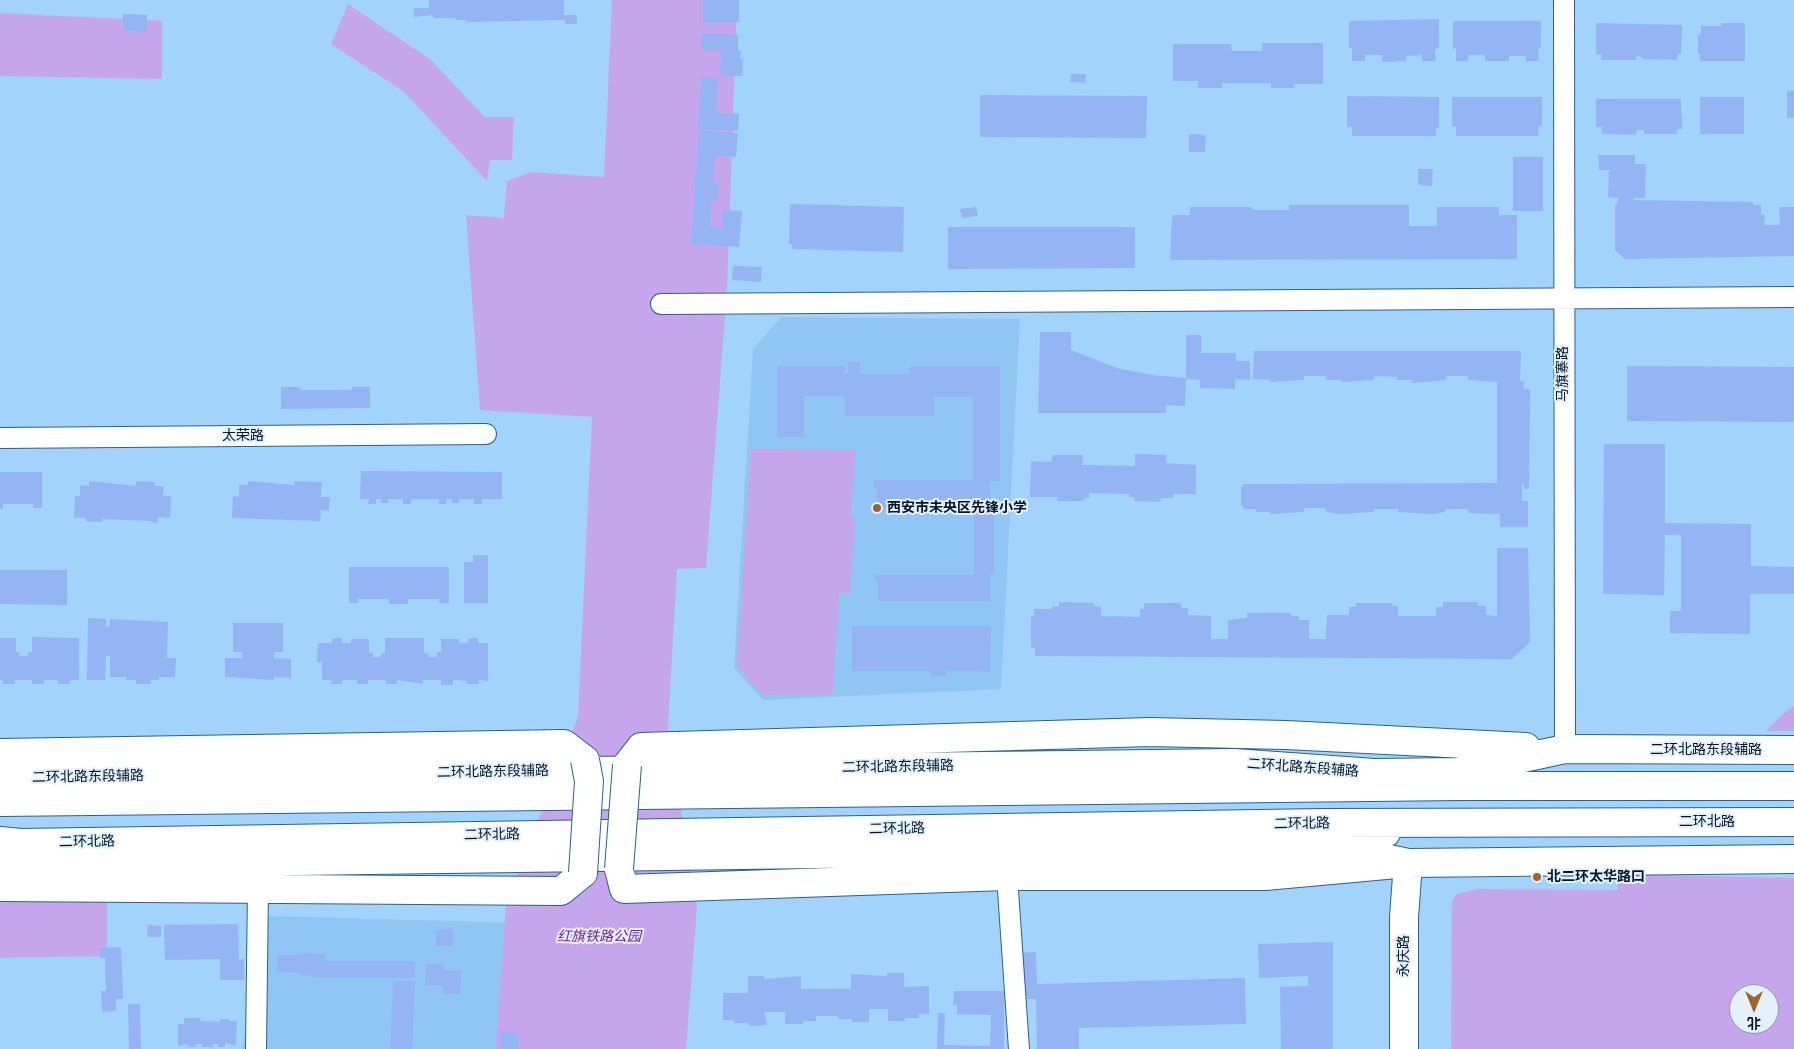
<!DOCTYPE html>
<html>
<head>
<meta charset="utf-8">
<style>
	body { margin:0 }
	#map { position:relative; width:1794px; height:1049px; overflow:hidden; background:#a2d3fd; font-family:"PT Serif","Noto Sans SC",serif }
	canvas { display:block }
	.north { position:absolute; left:1729px; top:984px; width:50px; height:50px; box-sizing:border-box; background:#e4f0fa; border:1px solid #899aa7; border-radius:50%; rotate:180deg; font-size:14px; font-weight:700; line-height:20px; text-align:center; color:#01182b }
	.north::after { content:''; display:block; margin:auto; width:18px; height:22px; background:#9f6525; clip-path:polygon(50% 0,100% 100%,50% 72%,0 100%) }
</style>
</head>
<body>
<div id="map">
<canvas width="1794" height="1049"></canvas>
<div class="north">北</div>
</div>
<script>
const ctx = document.querySelector('canvas').getContext('2d');
ctx.lineJoin = 'round';
function paint(path, color) {
  ctx.fillStyle = color;
  ctx.fill(path, 'evenodd');
}
function shape(rows) {
  const path = new Path2D();
  for (const r of rows) {
    path.moveTo(r[0], r[1]);
    for (let i = 2; i < r.length; i += 2) path.lineTo(r[i], r[i + 1]);
  }
  return path;
}
function strokePath(path, color, width, dash) {
  ctx.strokeStyle = color;
  ctx.lineWidth = width;
  ctx.lineCap = dash ? 'butt' : 'round';
  ctx.setLineDash(dash || []);
  ctx.stroke(path);
}
function write(font, color, halo, rows, align = 'center') {
  ctx.font = font + ' "PT Serif","Noto Sans SC",serif';
  ctx.lineWidth = 4;
  ctx.setLineDash([]);
  ctx.textBaseline = 'middle';
  ctx.strokeStyle = halo;
  ctx.fillStyle = color;
  for (const [text, x, y, turn = 0] of rows) {
    ctx.save();
    ctx.translate(x, y);
    ctx.rotate((+turn || 0) * Math.PI / 180);
    ctx.textAlign = isNaN(turn) ? turn : align;
    if (halo) ctx.strokeText(text, 0, 0);
    ctx.fillText(text, 0, 0);
    ctx.restore();
  }
}
paint(shape([
	[781,317,1020,319,1001,689,763,700,734,668,753,349],
	[269,916,562,924,554,1049,242,1049]
]), '#90c6f3');
paint(shape([
	[612,0,737,0,727,289,706,568,677,569,668,727,697,907,686,1049,496,1049,506,904,578,716,592,417,480,410,466,215,504,218,507,181,531,172,604,177],
	[348,4,430,59,485,117,514,117,512,160,490,160,487,181,403,91,331,44],
	[0,13,162,21,162,79,0,76],
	[751,449,855,450,851,516,855,517,850,594,839,593,833,694,763,695,737,666],
	[1794,706,1794,731,1766,731,1783,714],
	[1618,874,1794,878,1794,1049,1451,1049,1452,901,1457,894,1477,889,1618,890],
	[1739,994,1769,994,1769,1024,1739,1024],
	[107,898,107,956,0,958,0,900]
]), '#c5a6ec');
paint(shape([
	[429,0,564,0,564,15,577,15,577,24,565,24,565,20,466,22,466,20,456,20,456,18,433,18,433,15,414,17,414,8,429,8],
	[703,0,739,0,739,22,703,23],
	[123,14,147,15,147,32,123,31],
	[1439,19,1439,48,1435,49,1436,61,1422,61,1422,55,1406,56,1406,61,1382,62,1382,55,1365,55,1365,61,1352,61,1352,48,1349,48,1349,21],
	[1453,21,1541,21,1541,48,1538,49,1539,61,1526,61,1526,56,1509,56,1509,61,1485,61,1485,55,1468,55,1468,61,1456,61,1456,48,1453,49],
	[1596,23,1682,25,1681,54,1678,54,1677,60,1642,59,1642,57,1636,56,1636,60,1601,60,1601,54,1596,54],
	[1721,23,1745,23,1745,61,1700,61,1700,54,1698,54,1698,35,1701,35,1701,26,1721,26],
	[702,33,738,35,738,51,741,51,740,59,743,59,742,76,720,75,721,51,701,50],
	[1262,43,1323,43,1323,84,1294,84,1294,88,1271,88,1271,83,1222,83,1222,88,1198,88,1198,81,1173,81,1173,44,1231,44,1232,51,1262,51],
	[1071,74,1086,74,1085,83,1070,82],
	[701,77,718,78,716,112,739,114,738,131,698,129],
	[1787,91,1794,91,1794,118,1787,118],
	[980,95,1147,96,1146,138,980,137],
	[1347,96,1439,97,1439,128,1436,128,1436,136,1352,136,1352,127,1347,127],
	[1452,97,1542,97,1542,126,1539,126,1538,136,1456,136,1456,126,1452,126],
	[1700,97,1744,97,1744,134,1700,134],
	[1596,99,1681,99,1682,129,1677,129,1677,134,1644,134,1644,130,1637,130,1636,135,1602,134,1602,127,1596,127],
	[699,130,738,133,736,157,715,156,713,183,719,184,718,200,712,199,710,227,722,228,723,210,742,211,739,247,691,244],
	[1189,134,1206,135,1205,152,1189,152],
	[1598,155,1635,155,1635,164,1646,164,1645,198,1634,198,1633,200,1753,202,1753,205,1761,205,1761,215,1765,215,1764,225,1780,225,1779,207,1794,207,1794,256,1625,259,1615,250,1615,205,1617,205,1618,198,1608,197,1609,170,1599,170],
	[1513,157,1543,157,1543,211,1513,211],
	[1418,169,1433,169,1432,186,1418,185],
	[790,204,904,207,903,252,792,249,792,244,789,244],
	[1289,205,1409,205,1409,226,1437,226,1437,207,1499,207,1499,215,1517,215,1517,259,1170,260,1172,215,1190,215,1190,207,1252,207,1252,210,1289,210],
	[976,207,978,216,962,218,960,209],
	[948,227,1135,227,1135,268,948,269],
	[733,266,762,267,761,282,732,280],
	[1040,332,1071,332,1071,350,1117,368,1152,375,1186,378,1186,335,1201,335,1201,353,1236,353,1236,361,1250,361,1250,380,1235,379,1235,389,1200,388,1200,380,1186,379,1185,406,1166,405,1166,413,1038,413],
	[1254,351,1521,351,1520,381,1524,381,1523,389,1530,389,1529,489,1524,489,1524,484,1522,484,1522,501,1528,501,1528,527,1500,527,1500,514,1468,513,1468,509,1445,509,1445,512,1432,514,1398,512,1398,509,1374,509,1374,512,1341,514,1326,512,1326,508,1304,508,1304,512,1270,514,1270,512,1256,512,1256,509,1243,509,1243,506,1241,506,1241,487,1243,487,1243,484,1497,483,1497,382,1468,380,1468,376,1446,376,1446,380,1412,383,1412,380,1397,380,1397,377,1374,376,1374,380,1341,382,1341,380,1326,380,1326,376,1304,376,1304,380,1270,382,1270,380,1253,379],
	[848,362,860,362,860,374,910,374,910,366,1000,366,1000,481,990,481,990,508,994,508,994,574,990,574,990,601,878,601,878,581,875,581,875,575,974,575,974,508,877,508,877,488,874,488,874,480,973,480,973,397,934,397,934,416,845,416,845,396,804,396,804,437,777,437,777,366,845,366,844,374,848,374],
	[1627,366,1794,367,1794,422,1627,421],
	[281,387,300,387,300,390,352,390,352,387,370,387,370,408,281,409],
	[1604,444,1665,444,1665,523,1751,524,1751,566,1794,567,1794,594,1750,594,1750,634,1670,633,1670,611,1681,611,1681,535,1665,535,1664,595,1603,594],
	[1135,454,1166,455,1166,463,1196,465,1196,494,1173,494,1173,498,1161,498,1160,502,1134,501,1134,497,1129,497,1129,494,1089,493,1089,498,1084,498,1084,501,1057,501,1057,497,1030,497,1031,461,1052,462,1052,455,1083,455,1082,465,1135,466],
	[361,471,502,472,502,499,482,499,482,504,474,504,474,499,459,499,459,503,452,503,452,499,446,499,446,504,439,504,439,499,411,499,411,504,403,504,403,499,388,499,388,503,381,503,381,499,376,499,376,504,368,504,369,499,360,499],
	[0,472,42,472,42,508,33,508,33,504,3,504,3,509,0,509],
	[89,481,136,486,136,481,155,482,155,486,164,486,163,496,171,496,170,518,158,517,157,523,151,522,151,521,102,519,102,522,86,521,86,518,74,518,75,496,80,496,80,485,89,486],
	[248,481,294,485,294,481,322,482,321,497,330,497,329,511,321,510,320,521,232,518,233,496,239,497,239,485,248,485],
	[1497,548,1528,548,1530,642,1512,659,1035,656,1035,648,1031,648,1031,616,1034,616,1034,609,1052,609,1052,606,1059,607,1059,602,1094,603,1094,606,1101,607,1101,616,1140,617,1140,609,1144,609,1144,603,1181,603,1181,608,1188,608,1188,615,1211,616,1211,639,1228,639,1228,620,1247,618,1247,613,1291,613,1291,616,1299,616,1299,620,1309,620,1309,639,1326,639,1327,615,1349,615,1349,607,1356,607,1356,603,1392,603,1392,606,1398,606,1398,616,1436,616,1436,607,1443,607,1443,602,1478,602,1478,606,1486,606,1486,615,1497,616],
	[473,555,488,555,488,603,464,603,464,562,473,562],
	[349,567,449,567,449,603,439,603,439,599,408,599,408,604,389,604,389,599,358,599,358,603,349,603],
	[0,570,67,570,67,605,0,604],
	[88,618,106,619,106,627,109,627,110,619,168,622,167,658,176,658,175,677,159,677,159,680,151,680,151,684,136,684,136,680,126,680,126,677,110,677,110,656,106,656,105,680,87,680],
	[233,623,283,623,283,652,274,652,274,658,291,659,291,678,274,677,274,680,225,677,225,658,242,658,242,652,233,652],
	[852,626,991,626,990,672,946,671,946,676,931,676,931,671,852,671],
	[32,637,79,638,79,680,70,680,70,684,58,684,58,680,44,680,44,684,32,684,32,680,15,680,15,684,3,684,3,680,0,680,0,638,16,638,16,652,20,652,19,656,28,656,28,652,32,652],
	[332,638,342,638,342,643,351,643,351,639,369,639,369,653,373,653,373,657,381,657,381,653,385,653,385,638,424,638,424,653,428,653,428,657,437,657,437,652,441,652,441,639,459,639,459,643,468,643,468,638,478,638,478,643,488,643,488,681,479,680,479,684,467,684,467,681,453,680,453,685,441,685,441,680,423,680,423,684,397,680,397,684,386,684,386,680,368,680,368,684,357,684,357,680,342,680,342,684,331,684,332,680,322,680,322,662,317,662,318,643,332,643],
	[238,924,239,960,244,959,244,980,220,980,220,959,165,960,164,925],
	[148,925,161,926,161,937,147,937],
	[441,929,453,929,453,946,436,946,436,931,441,931],
	[1333,942,1333,1049,1281,1049,1280,987,1308,986,1308,976,1259,978,1258,944],
	[121,947,123,999,116,999,116,1011,102,1012,101,991,106,991,105,958,100,958,100,948],
	[1036,952,1037,984,1245,978,1246,1024,1079,1028,1079,1049,1037,1049,1036,999,1018,999,1017,953],
	[302,953,325,954,325,961,415,961,415,978,324,978,301,975,301,973,277,972,278,955,302,955],
	[426,964,443,964,443,970,461,971,460,994,442,994,443,986,425,985],
	[887,973,904,973,904,987,929,986,929,1014,919,1014,919,1018,905,1018,905,1021,888,1021,888,1009,869,1009,869,1022,852,1022,852,1019,838,1019,838,1016,816,1016,816,1021,803,1021,803,1024,785,1024,785,1012,764,1012,767,1025,749,1026,749,1023,734,1023,734,1020,723,1020,723,993,748,993,748,976,764,976,764,979,801,976,801,989,851,989,851,974,887,976],
	[393,981,415,981,412,1049,390,1049],
	[954,991,1004,991,1004,1049,937,1049,938,1013,945,1013,944,1045,990,1046,991,1015,957,1014,957,1005,953,1005],
	[128,1004,140,1004,141,1049,129,1049],
	[184,1018,200,1018,200,1021,220,1022,220,1019,229,1019,229,1021,237,1021,236,1046,225,1043,225,1047,218,1047,218,1044,213,1044,213,1047,202,1047,202,1044,196,1044,196,1047,188,1047,188,1044,178,1046,178,1024,184,1024],
	[501,1031,519,1033,518,1049,500,1049]
]), '#95b4f3');
const street = shape([
	[1564,0,1565,749],
	[661,304,1794,297],
	[0,438,486,434],
	[1007,876,1019,1049],
	[256,1049,258,887]
]);
const secondary = shape([
	[0,753,564,744,585,760],
	[627,765,641,747,1150,732,1286,735,1526,747],
	[0,778,1234,763,1374,773,1458,772,1565,749,1794,750],
	[0,865,1332,847,1408,863,1794,859],
	[619,869,624,889,1007,876,1265,876,1408,863,1404,917,1404,1049],
	[0,887,561,891,583,873]
]);
const highway = shape([
	[0,802,1461,786,1794,786],
	[1273,835,1332,847,1386,833],
	[0,841,21,843,1324,823,1794,822]
]);
strokePath(street, '#256391', 22);
strokePath(secondary, '#256391', 30);
strokePath(highway, '#256391', 30);
strokePath(street, '#fff', 20);
strokePath(secondary, '#fff', 28);
strokePath(highway, '#fff', 28);
const secondaryBridge = shape([
	[619,869,627,765],
	[583,873,589,781,585,760]
]);
strokePath(secondaryBridge, '#256391', 30, []);
strokePath(secondaryBridge, '#fff', 28);
for (const [x, y, r, color] of [
	[877,508,5,"#9f6525"],
	[1537,877,5,"#9f6525"]
]) {
  const dot = new Path2D();
  dot.arc(x, y, r, 0, 2 * Math.PI);
  ctx.fillStyle = color;
  ctx.fill(dot);
  strokePath(dot, '#e4f0fa', 2);
}
write('14px', '#01182b', '#e4f0fa', [
	["马旗寨路",1563,374,-90],
	["太荣路",243,436],
	["二环北路东段辅路",1706,750],
	["二环北路东段辅路",898,767,-1],
	["二环北路东段辅路",1303,768,4],
	["二环北路东段辅路",493,772,-1],
	["二环北路东段辅路",88,777,-1],
	["二环北路",1707,822],
	["二环北路",1302,824,-1],
	["二环北路",897,829,-1],
	["二环北路",492,835,-1],
	["二环北路",87,842,-1],
	["永庆路",1404,956,-90]
]);
write('bold 14px', '#01182b', '#e4f0fa', [
	["西安市未央区先锋小学",887,508],
	["北二环太华路口",1547,877]
], 'left');
write('italic 14px', '#6921a2', '#e4f0fa', [
	["红旗铁路公园",599,937]
]);
</script>
</body>
</html>
